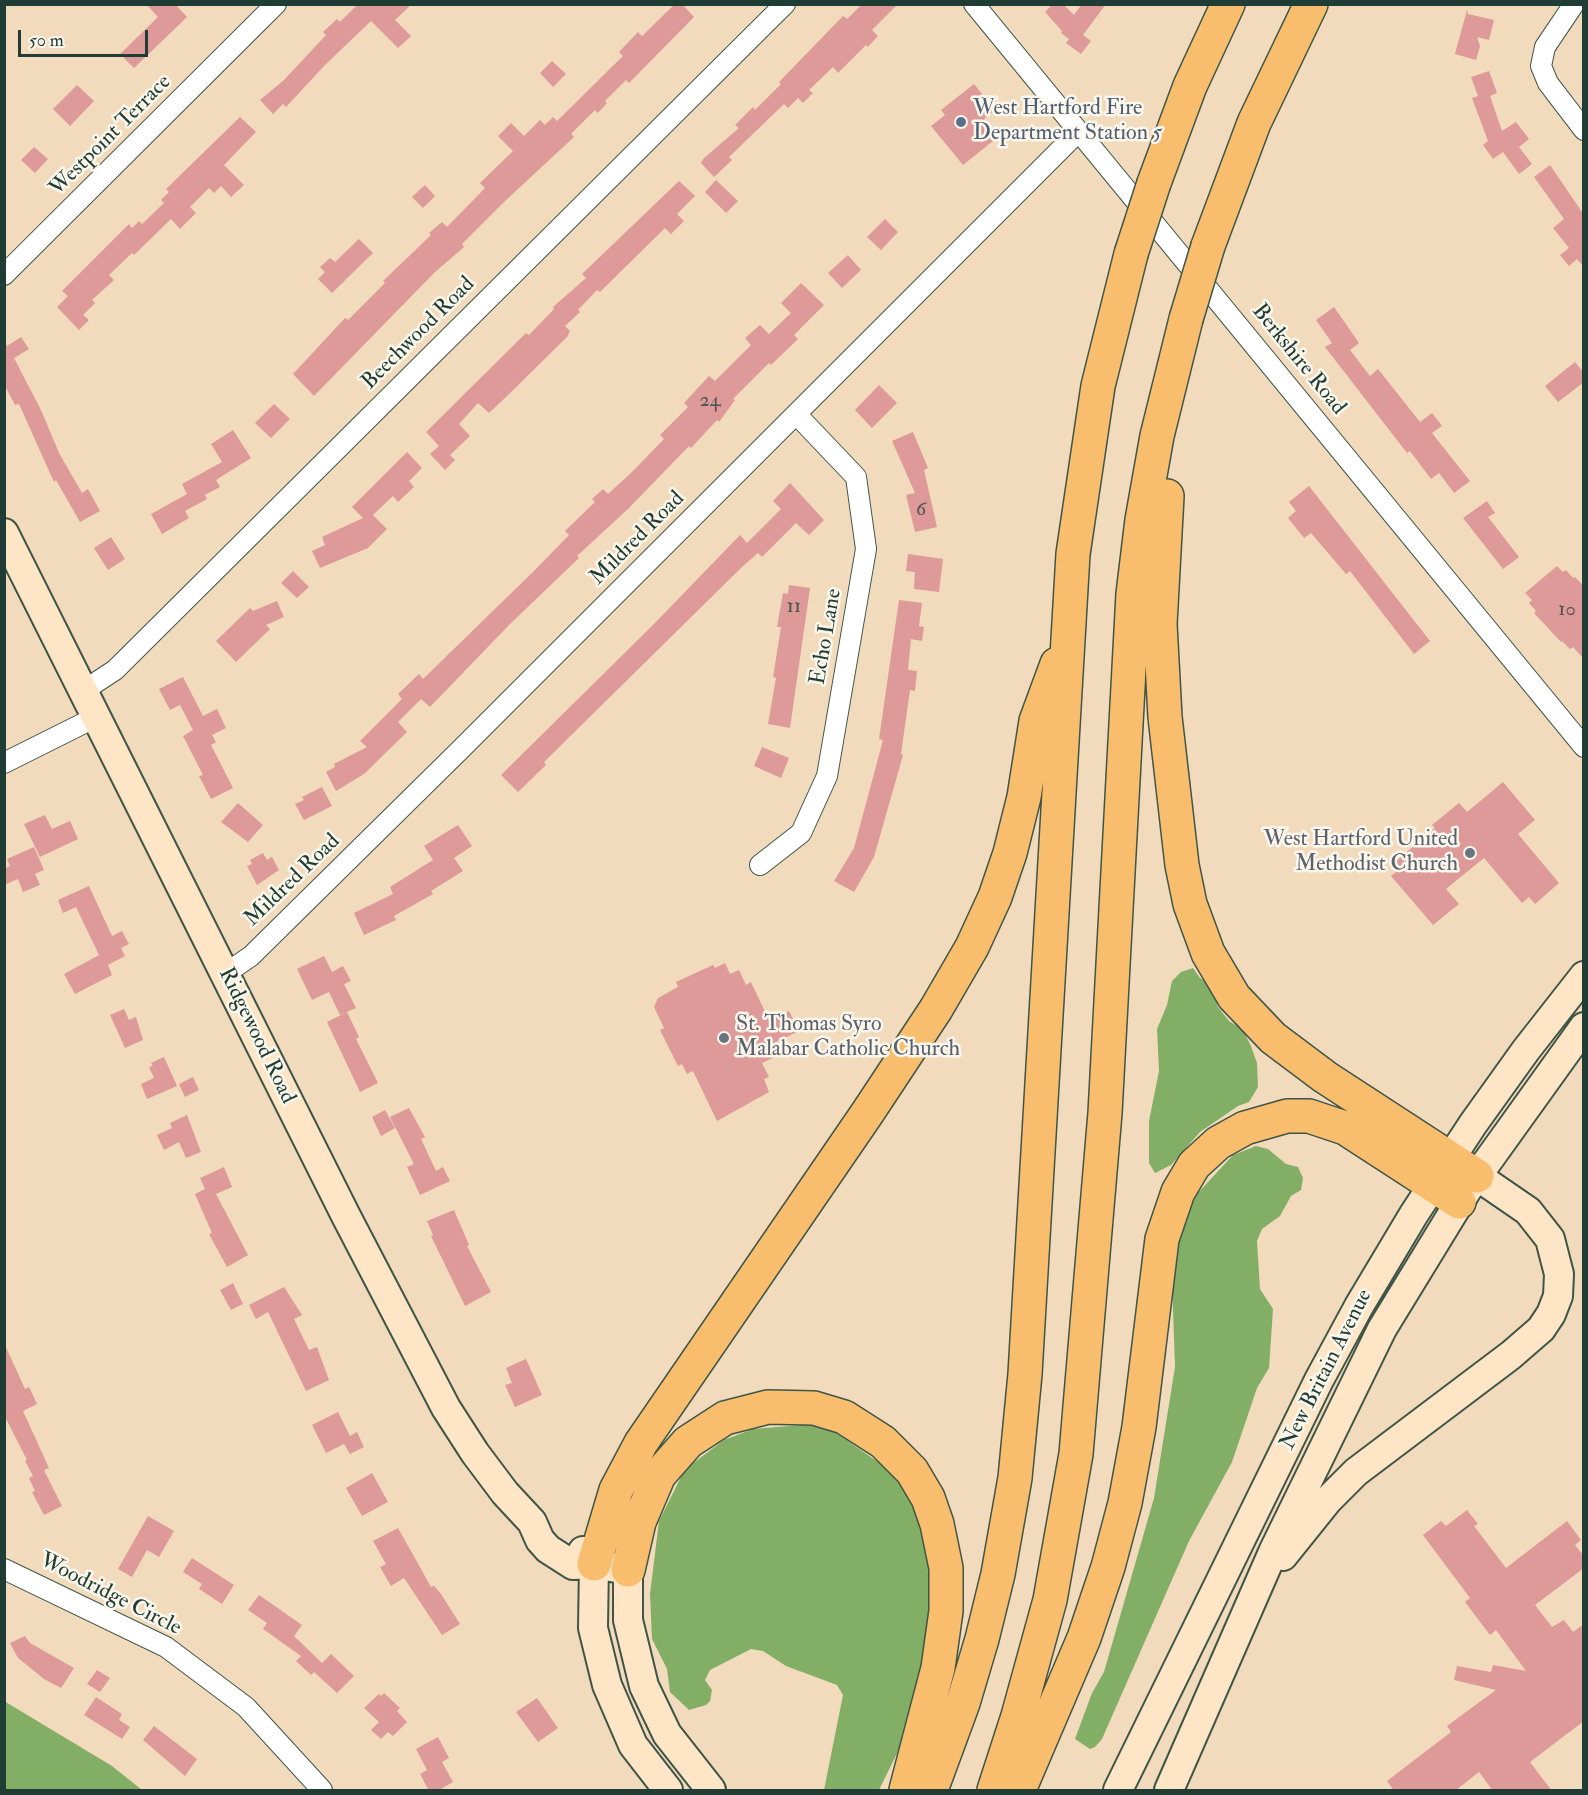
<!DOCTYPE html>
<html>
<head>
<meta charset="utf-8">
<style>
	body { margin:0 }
	#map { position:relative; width:1588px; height:1795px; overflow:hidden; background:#f1dbbc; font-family:"IM FELL Double Pica",serif }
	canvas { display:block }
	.frame { position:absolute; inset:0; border:6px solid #1f3d34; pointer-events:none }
	.scale { position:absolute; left:18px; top:30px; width:130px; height:27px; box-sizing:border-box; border:3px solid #1f3d34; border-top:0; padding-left:8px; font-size:18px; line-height:21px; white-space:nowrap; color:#1f3d34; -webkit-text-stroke:4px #fbf7ec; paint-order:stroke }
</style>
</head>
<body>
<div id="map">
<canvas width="1588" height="1795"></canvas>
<div class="frame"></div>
<div class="scale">50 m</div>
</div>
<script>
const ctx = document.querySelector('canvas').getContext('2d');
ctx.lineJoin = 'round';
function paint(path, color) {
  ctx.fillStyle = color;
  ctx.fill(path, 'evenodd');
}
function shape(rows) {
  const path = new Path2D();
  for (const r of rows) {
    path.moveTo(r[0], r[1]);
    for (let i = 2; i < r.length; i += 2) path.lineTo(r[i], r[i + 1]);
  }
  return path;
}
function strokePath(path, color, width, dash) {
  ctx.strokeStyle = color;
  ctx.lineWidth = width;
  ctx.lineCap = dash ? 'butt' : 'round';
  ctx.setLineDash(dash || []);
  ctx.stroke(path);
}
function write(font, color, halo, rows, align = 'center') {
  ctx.font = font + ' "IM FELL Double Pica",serif';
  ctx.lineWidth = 5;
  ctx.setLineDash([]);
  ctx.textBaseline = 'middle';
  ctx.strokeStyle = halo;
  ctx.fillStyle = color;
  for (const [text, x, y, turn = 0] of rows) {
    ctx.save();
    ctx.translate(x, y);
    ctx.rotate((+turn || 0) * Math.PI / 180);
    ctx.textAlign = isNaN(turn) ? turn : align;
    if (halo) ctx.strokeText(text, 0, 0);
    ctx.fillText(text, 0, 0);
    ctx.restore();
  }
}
paint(shape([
	[1193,968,1200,978,1211,984,1218,1007,1229,1021,1243,1030,1251,1046,1257,1063,1258,1087,1249,1102,1238,1106,1200,1132,1171,1165,1155,1173,1149,1163,1149,1121,1159,1071,1157,1029,1167,1005,1172,981,1181,972],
	[1256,1146,1268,1149,1286,1164,1298,1167,1303,1178,1301,1190,1291,1196,1280,1216,1262,1229,1257,1241,1260,1289,1273,1309,1269,1368,1257,1388,1232,1462,1189,1541,1102,1739,1095,1747,1090,1749,1075,1739,1092,1693,1104,1672,1154,1498,1175,1367,1172,1282,1184,1208,1233,1155],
	[802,1425,826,1426,894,1473,916,1505,929,1547,930,1618,924,1657,906,1735,879,1790,824,1790,843,1695,837,1685,786,1666,763,1651,751,1649,710,1670,705,1680,712,1690,710,1701,706,1705,689,1710,670,1692,667,1669,652,1639,650,1594,659,1521,681,1477,688,1467,724,1440,753,1429],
	[4,1701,112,1766,142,1790,5,1790]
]), '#83ae66');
paint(shape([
	[146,4,175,4,187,17,134,68,120,54,158,17],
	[358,4,412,4,395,20,411,36,398,48,371,21,325,65,286,107,283,104,273,114,260,100,284,80,326,35,323,32,337,19,340,22],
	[675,4,682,4,694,17,629,83,626,80,605,101,607,103,598,113,595,110,571,134,574,137,504,202,462,244,464,247,434,273,314,396,293,374,345,318,348,320,385,283,383,281,431,235,429,233,442,222,447,227,485,188,480,183,513,151,498,136,511,123,524,136,540,120,545,125,553,117,557,121,623,56,619,52,638,32,642,36],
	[862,4,898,4,872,30,878,36,868,47,866,45,838,73,833,67,809,90,813,93,803,103,798,98,788,108,784,104,729,157,732,160,714,177,701,163,704,158,739,128,735,125,753,107,755,110,781,84,779,82,843,16,847,19],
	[1053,4,1063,4,1074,15,1082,4,1106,4,1083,35,1091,41,1081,54,1066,43,1069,39,1061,33,1062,31,1045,12],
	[1467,10,1468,14,1494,20,1489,40,1477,37,1480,46,1476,60,1455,54],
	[552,61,566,74,553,87,540,73],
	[1489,71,1497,93,1490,96,1502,131,1516,122,1529,139,1519,147,1532,164,1519,174,1503,152,1493,159,1483,145,1488,141,1472,98,1478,96,1471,77],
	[974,84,995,110,984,119,998,137,963,165,931,126,945,115,941,110],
	[77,85,94,101,70,126,53,109],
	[240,117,256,132,224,165,244,185,231,197,221,186,214,193,209,188,190,207,196,213,180,229,171,219,134,255,132,253,109,275,114,280,92,300,95,303,83,315,89,320,79,330,57,307,68,296,62,291,129,224,132,228,139,221,142,224,164,203,161,200,169,192,166,189],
	[34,147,48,159,35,173,21,160],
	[1550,165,1584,215,1584,267,1577,259,1569,266,1560,255,1569,248,1553,228,1564,219,1534,177],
	[716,180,738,201,726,213,705,192],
	[679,181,695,196,677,214,684,221,671,234,665,228,600,292,597,290,578,310,580,312,565,326,570,331,567,337,506,397,489,413,478,403,459,424,470,436,450,455,455,460,445,470,430,454,439,446,426,432,526,333,529,335,554,309,553,307,586,278,582,274],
	[425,185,435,196,423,208,412,197],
	[885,219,898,232,881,250,867,237],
	[359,239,373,253,332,293,318,279,325,272,320,267,330,258,335,262],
	[848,255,861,270,842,288,828,273],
	[801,283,824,305,794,335,798,339,771,365,769,363,733,399,735,400,719,422,717,420,691,448,689,446,629,508,577,556,579,558,510,624,430,707,421,699,398,722,407,732,364,774,336,791,326,772,335,767,334,764,367,747,360,741,402,699,398,694,419,674,423,679,536,569,569,535,565,531,595,502,592,499,603,489,608,494,632,472,664,439,660,435,688,407,684,403,709,376,715,381,751,345,745,338,760,325,769,334,791,313,781,303],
	[1334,307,1359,343,1350,350,1370,376,1378,369,1420,422,1432,413,1442,426,1432,433,1470,481,1454,493,1439,473,1431,479,1410,451,1407,453,1325,347,1332,343,1316,320],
	[21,337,29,349,14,358,41,410,59,453,82,493,88,489,100,511,80,522,56,480,54,482,19,404,15,405,4,384,4,340,7,346],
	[1575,362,1584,373,1584,382,1558,402,1545,386],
	[879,385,897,403,872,428,855,410],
	[274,404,290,419,271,438,255,423],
	[233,430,251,458,216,480,220,487,205,495,207,499,185,511,189,518,162,534,151,514,187,494,182,484,222,462,211,444],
	[913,432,928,468,924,470,937,527,915,532,906,495,915,493,892,441],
	[407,452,422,468,409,481,414,487,398,502,393,496,373,515,387,529,368,548,320,568,312,551,325,545,322,537,363,518,352,507],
	[790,483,824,520,809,535,796,523,762,557,758,553,743,566,544,762,546,765,518,792,501,775,654,624,740,535,747,543,781,509,773,501],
	[1309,486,1430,641,1414,654,1350,571,1346,574,1311,533,1304,538,1288,518,1296,511,1289,502],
	[1487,501,1495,513,1488,517,1519,557,1503,569,1463,518],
	[111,537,125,559,108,570,94,548],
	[908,554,943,559,939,592,914,589,915,572,906,571],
	[1557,566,1563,572,1566,570,1573,578,1575,577,1584,586,1584,659,1573,647,1570,649,1562,641,1561,642,1534,613,1536,611,1529,603,1532,600,1525,593],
	[293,571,309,587,297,598,281,583],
	[789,585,810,588,790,728,768,724,776,678,773,677,781,627,777,627,783,593,788,594],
	[899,600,922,603,919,626,924,627,922,641,911,639,908,670,917,671,915,691,910,690,901,754,903,755,874,857,854,892,834,881,854,848,883,740,879,739],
	[277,601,284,617,266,625,270,629,236,662,216,641,250,608,253,611],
	[183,677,203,716,217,709,226,728,212,735,216,742,211,745,233,788,211,799,199,776,203,775,183,736,193,730,180,705,170,710,159,689],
	[762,747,789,758,781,778,754,766],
	[1503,782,1535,820,1518,834,1559,883,1535,904,1529,897,1522,903,1484,858,1446,889,1459,904,1433,925,1391,876,1401,868,1395,862,1435,828,1432,825,1459,803,1467,812],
	[322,787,332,806,304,820,295,804,304,800,302,797],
	[238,803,263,825,248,842,221,822],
	[45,815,52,829,70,821,78,839,40,857,24,824],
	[458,825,472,846,454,858,463,871,431,891,433,894,394,916,396,920,364,935,354,913,393,894,390,887,433,860,424,846],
	[34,847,44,870,35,874,40,885,23,892,18,879,4,885,4,869,10,866,7,859],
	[263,853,267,860,272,857,279,870,257,885,247,866,252,864,250,860],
	[89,886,112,936,122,931,129,944,121,948,125,956,108,965,112,975,75,994,64,974,99,955,76,907,63,913,58,900],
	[324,956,332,972,343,966,351,981,344,984,356,1008,340,1015,329,992,312,1000,297,969],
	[725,963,730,974,739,970,746,985,751,982,769,1020,789,1011,799,1031,770,1045,775,1057,762,1063,769,1077,764,1079,769,1092,717,1121,693,1071,687,1074,682,1064,678,1066,660,1030,664,1028,654,1007,658,998,678,987,676,982,713,965,715,968],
	[124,1009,129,1020,136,1017,143,1040,125,1048,110,1015],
	[347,1012,359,1037,356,1039,378,1083,360,1092,327,1022],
	[164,1057,177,1086,147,1099,141,1084,154,1078,149,1067,153,1066,151,1063],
	[193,1077,199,1090,185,1097,179,1084],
	[409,1108,425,1137,421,1139,436,1171,443,1167,450,1181,420,1195,407,1167,414,1164,390,1117],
	[385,1110,395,1128,381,1136,372,1117],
	[187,1115,201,1152,186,1158,179,1142,164,1150,157,1135,172,1128,170,1123],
	[224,1167,232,1187,216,1194,248,1255,227,1267,209,1234,212,1233,195,1194,205,1189,200,1178],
	[454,1210,469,1245,467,1246,491,1292,465,1306,431,1236,433,1235,427,1221],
	[233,1283,243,1304,231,1310,220,1290],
	[284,1287,302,1315,294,1319,309,1350,317,1347,329,1380,306,1391,268,1312,256,1319,249,1305],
	[4,1343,25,1389,29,1387,37,1404,23,1411,49,1468,44,1470,62,1506,44,1515,32,1492,35,1491,29,1478,33,1476,25,1461,27,1460,4,1415],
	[526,1359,542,1395,515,1407,505,1385,512,1383,506,1368],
	[338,1412,350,1436,357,1432,364,1447,350,1454,344,1444,326,1453,312,1425],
	[372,1473,388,1502,362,1516,346,1488],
	[1467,1510,1478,1524,1474,1526,1506,1568,1567,1521,1581,1540,1575,1545,1584,1556,1584,1568,1535,1605,1552,1627,1564,1620,1573,1632,1584,1624,1584,1721,1530,1762,1552,1791,1493,1791,1479,1772,1455,1791,1394,1791,1387,1781,1451,1732,1447,1726,1496,1690,1454,1680,1457,1666,1491,1672,1493,1665,1526,1671,1496,1630,1490,1635,1465,1602,1470,1598,1423,1535,1441,1521,1446,1526],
	[148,1516,174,1531,159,1557,147,1550,132,1577,118,1569],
	[398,1528,431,1587,434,1586,441,1594,460,1624,442,1635,404,1578,391,1586,380,1567,386,1564,373,1541],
	[192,1558,234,1585,222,1604,199,1589,202,1584,183,1572],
	[259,1595,302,1625,294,1636,322,1663,331,1654,354,1676,337,1693,314,1672,311,1675,296,1661,301,1656,263,1629,267,1623,248,1610],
	[25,1636,30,1643,74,1668,61,1688,44,1679,18,1658,10,1643],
	[97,1670,110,1678,100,1692,87,1684],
	[384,1693,400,1708,397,1711,407,1722,393,1736,388,1732,381,1739,371,1730,379,1722,364,1708,379,1694,381,1696],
	[96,1697,122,1714,119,1720,130,1727,122,1739,84,1715],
	[537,1698,558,1728,538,1742,516,1712],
	[154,1726,197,1759,185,1776,143,1740],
	[438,1737,449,1758,442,1762,453,1782,437,1791,429,1791,420,1774,427,1770,416,1749]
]), '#de9999');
const minor = shape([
	[974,4,1584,747],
	[1574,4,1545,47,1541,66,1548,83,1584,130],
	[4,275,276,4],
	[83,691,115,670,785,4],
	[4,763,96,717],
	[760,865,801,833,827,776,866,549,856,477,797,415],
	[225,974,251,956,458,752,1078,132],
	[4,1569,166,1647,246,1707,322,1790]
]);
const secondary = shape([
	[4,533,346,1216,446,1408,475,1453,505,1493,532,1522,540,1540,548,1549,573,1565,594,1564,628,1570,628,1620,644,1686,667,1734,711,1790],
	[583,1551,594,1564,593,1628,607,1685,633,1745,668,1790],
	[1283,1556,1328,1500,1356,1472,1511,1355,1541,1329,1551,1314,1558,1296,1559,1274,1550,1239,1528,1211,1477,1176],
	[1118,1790,1319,1380,1359,1306,1414,1214,1473,1124,1526,1050,1584,976],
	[1169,1790,1273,1552,1382,1329,1467,1190,1584,1027]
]);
const motorway = shape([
	[1154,183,1190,86,1228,4],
	[1208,246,1254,123,1311,4],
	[1167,496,1160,624,1165,717,1182,865,1190,904,1208,953,1234,997,1273,1038,1325,1077,1477,1176],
	[594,1564,616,1490,641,1443,868,1112,936,1009,972,947,995,897,1010,853,1024,797,1036,721,1057,664],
	[628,1570,639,1522,659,1475,688,1442,725,1418,768,1407,814,1408,844,1417,883,1442,912,1471,928,1498,937,1524,946,1568,946,1611,938,1668,906,1790],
	[931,1790,963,1703,982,1639,998,1574,1015,1478,1025,1374,1073,554,1098,386,1131,254],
	[994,1790,1018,1716,1050,1600,1076,1454,1105,1113,1133,594,1142,520,1157,436,1186,319],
	[1019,1790,1084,1638,1108,1567,1125,1503,1139,1427,1162,1239,1178,1192,1194,1165,1218,1143,1245,1128,1287,1116,1309,1116,1345,1128,1459,1202]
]);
strokePath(minor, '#3e5548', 22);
strokePath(secondary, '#3e5548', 32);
strokePath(motorway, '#3e5548', 36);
strokePath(minor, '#fff', 20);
strokePath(secondary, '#fde5c5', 28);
strokePath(motorway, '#f9be6d', 33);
const motorwayBridge = shape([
	[1131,254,1154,183],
	[1186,319,1208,246]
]);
strokePath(motorwayBridge, '#3e5548', 36, []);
strokePath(motorwayBridge, '#f9be6d', 33);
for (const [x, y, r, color] of [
	[961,122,6,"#5c6f8a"],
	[1470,853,6,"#6b7280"],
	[724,1038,6,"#6b7280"]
]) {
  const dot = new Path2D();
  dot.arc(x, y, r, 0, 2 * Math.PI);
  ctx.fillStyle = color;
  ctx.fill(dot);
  strokePath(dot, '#fbf7ec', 2);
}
write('20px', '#4f544d', null, [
	["24",710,402],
	["6",921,511],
	["11",794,608],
	["10",1567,611]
]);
write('22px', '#4e5e75', '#fbf7ec', [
	["West Hartford Fire",973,109],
	["Department Station 5",973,134]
], 'left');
write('22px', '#1f3d34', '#fbf7ec', [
	["Westpoint Terrace",111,136,-45],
	["Beechwood Road",419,334,-45],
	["Berkshire Road",1298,360,51],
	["Mildred Road",638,539,-45],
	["Echo Lane",827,637,-80],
	["Mildred Road",293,881,-44],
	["Ridgewood Road",256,1036,64],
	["New Britain Avenue",1327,1370,-63],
	["Woodridge Circle",110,1595,27]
]);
write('22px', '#5b616d', '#fbf7ec', [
	["West Hartford United",1458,840],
	["Methodist Church",1458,865],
	["St. Thomas Syro",736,1025,"left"],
	["Malabar Catholic Church",736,1050,"left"]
], 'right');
</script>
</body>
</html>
